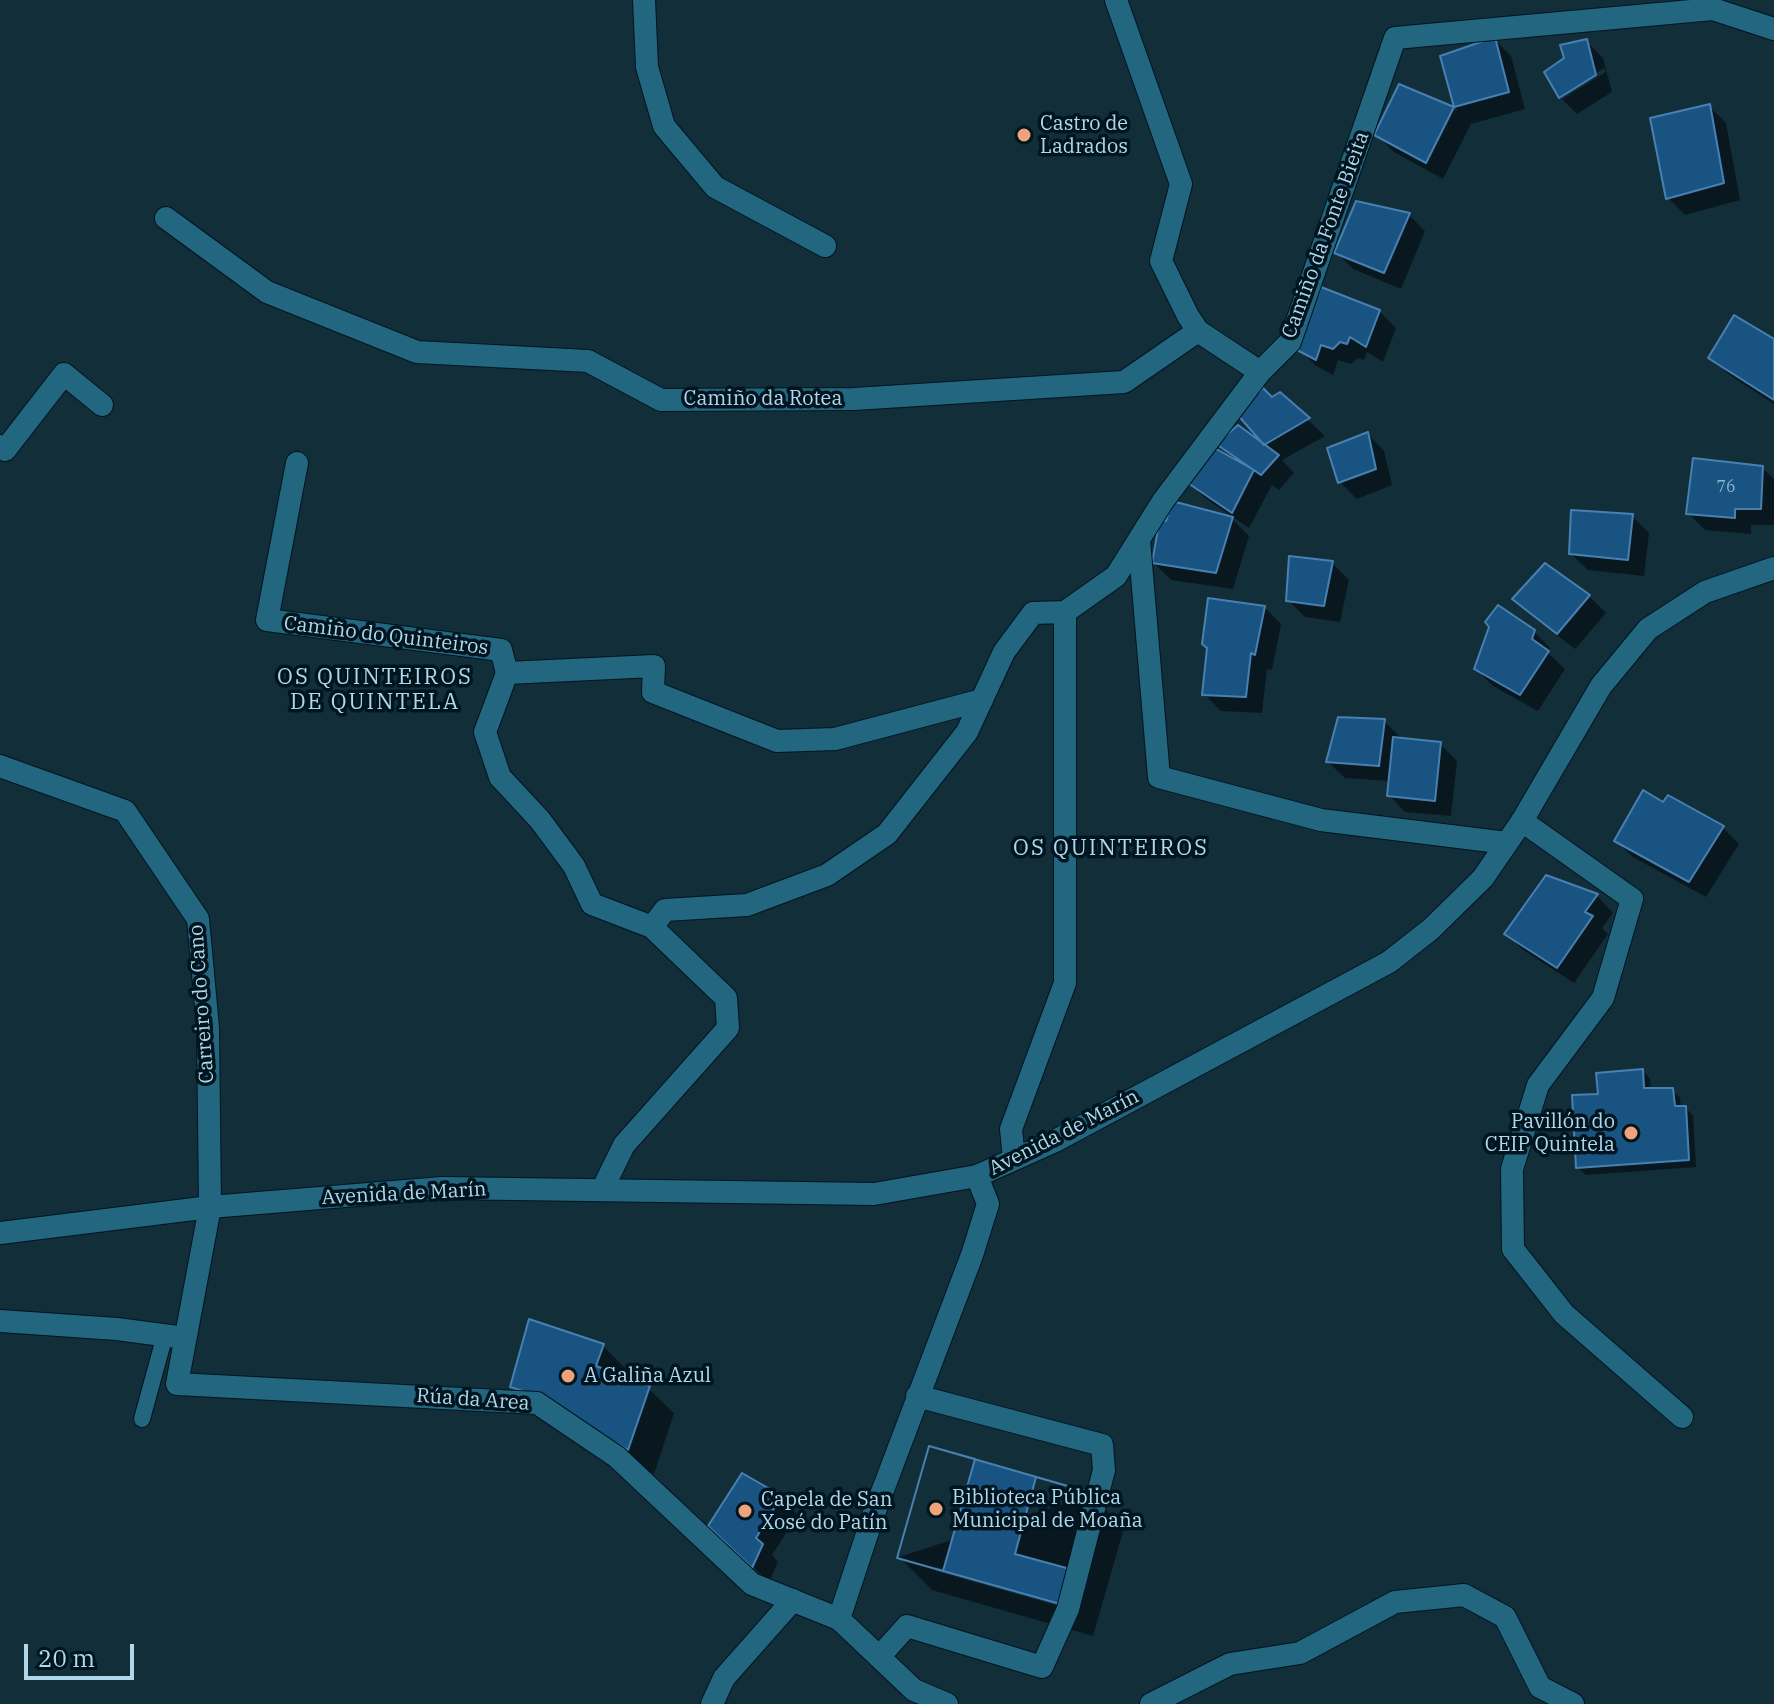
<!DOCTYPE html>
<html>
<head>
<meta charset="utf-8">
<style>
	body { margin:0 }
	#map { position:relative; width:1774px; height:1704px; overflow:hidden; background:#122e39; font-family:"IBM Plex Serif",serif }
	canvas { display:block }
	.scale { position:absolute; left:24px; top:1644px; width:110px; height:36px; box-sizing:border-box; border:4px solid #b1d8ea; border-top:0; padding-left:10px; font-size:24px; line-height:28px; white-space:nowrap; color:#b1d8ea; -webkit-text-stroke:6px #001520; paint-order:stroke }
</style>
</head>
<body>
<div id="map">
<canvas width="1774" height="1704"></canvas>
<div class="scale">20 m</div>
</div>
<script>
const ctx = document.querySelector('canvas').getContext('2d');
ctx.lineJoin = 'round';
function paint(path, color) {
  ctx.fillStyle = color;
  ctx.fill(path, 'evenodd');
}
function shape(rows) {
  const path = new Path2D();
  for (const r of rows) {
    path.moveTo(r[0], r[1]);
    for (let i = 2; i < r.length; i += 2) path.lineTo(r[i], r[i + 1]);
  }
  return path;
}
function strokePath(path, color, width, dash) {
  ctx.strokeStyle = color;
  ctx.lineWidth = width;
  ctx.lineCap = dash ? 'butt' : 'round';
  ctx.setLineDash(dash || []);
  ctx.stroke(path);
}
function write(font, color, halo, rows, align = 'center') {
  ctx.font = font + ' "IBM Plex Serif",serif';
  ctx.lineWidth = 7;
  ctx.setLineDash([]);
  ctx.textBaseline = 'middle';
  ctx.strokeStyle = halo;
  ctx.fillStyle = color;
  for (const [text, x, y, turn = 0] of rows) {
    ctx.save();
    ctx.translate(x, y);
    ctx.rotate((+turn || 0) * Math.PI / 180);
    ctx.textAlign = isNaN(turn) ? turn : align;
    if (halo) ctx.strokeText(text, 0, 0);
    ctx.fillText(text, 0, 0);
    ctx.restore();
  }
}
paint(shape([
	[1494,39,1511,56,1525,109,1471,124,1443,179,1394,152,1377,135,1400,86,1457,111,1443,57],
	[1586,41,1603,58,1612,92,1577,114,1560,97],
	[1604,68,1606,72,1562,99,1562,94],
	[1710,107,1726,123,1740,200,1685,215,1668,198],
	[1409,215,1425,231,1401,289,1353,269,1336,252],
	[1379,311,1396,328,1383,362,1367,352,1364,360,1358,358,1351,364,1338,360,1333,375,1316,366,1299,349],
	[1774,342,1774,404,1728,374,1711,357],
	[1280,394,1325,436,1282,460,1294,473,1279,490,1272,485,1249,528,1205,498,1188,481,1235,460,1219,444,1268,448,1239,413],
	[1368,434,1384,451,1392,485,1357,499,1340,482],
	[1762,468,1774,479,1774,525,1751,525,1751,534,1705,530,1688,513],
	[1632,516,1649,533,1644,576,1588,570,1571,554],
	[1232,519,1249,536,1233,589,1171,580,1154,563],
	[1332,563,1349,580,1340,622,1305,617,1288,600],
	[1545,566,1589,596,1606,613,1575,649,1531,615,1514,599],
	[1265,608,1281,624,1272,670,1267,669,1262,713,1221,711,1204,694],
	[1533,631,1550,648,1549,654,1565,669,1538,711,1493,686,1476,669],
	[1384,721,1401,738,1440,744,1457,761,1451,816,1405,812,1389,795,1390,781,1345,778,1328,762],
	[1664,805,1723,828,1739,844,1706,897,1633,857,1616,841],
	[1546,878,1597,896,1613,913,1602,928,1608,934,1574,983,1523,950,1507,934],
	[1643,1071,1650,1079,1651,1090,1672,1090,1680,1098,1681,1108,1686,1108,1693,1116,1696,1167,1586,1175,1578,1167,1600,1096],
	[603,1346,628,1371,625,1379,648,1388,674,1413,654,1474,562,1420,538,1412,512,1386],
	[743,1475,781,1498,798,1515,772,1555,778,1562,769,1582,710,1525],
	[1091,1495,1124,1528,1093,1636,932,1590,899,1557],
	[936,1567,1070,1605,1069,1609,936,1571]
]), '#0007');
const building = shape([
	[1495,37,1509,92,1454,107,1440,56,1495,37],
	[1587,39,1596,75,1559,98,1544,72,1564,58,1560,45,1587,39],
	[1399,84,1454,107,1426,163,1374,135,1399,84],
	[1710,104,1724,183,1666,199,1650,118,1710,104],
	[1356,201,1410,213,1384,273,1334,253,1356,201],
	[1321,287,1380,310,1366,347,1350,337,1347,344,1340,342,1333,349,1321,345,1316,360,1297,350,1321,287],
	[1734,315,1774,339,1774,400,1708,358,1734,315],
	[1263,388,1272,397,1280,392,1310,418,1264,445,1236,413,1263,388],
	[1238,425,1279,455,1261,475,1216,444,1238,425],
	[1368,432,1376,469,1338,483,1327,448,1368,432],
	[1211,446,1254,470,1232,513,1185,481,1211,446],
	[1693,458,1763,466,1761,509,1735,509,1735,518,1686,514,1693,458],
	[1172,501,1233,517,1216,573,1152,563,1160,518,1166,521,1172,501],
	[1571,510,1633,514,1628,560,1569,554,1571,510],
	[1289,556,1333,561,1324,606,1286,601,1289,556],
	[1545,563,1590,595,1557,634,1512,599,1545,563],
	[1208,598,1265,606,1255,655,1251,653,1246,697,1202,695,1207,648,1202,644,1208,598],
	[1498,605,1535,630,1532,639,1549,651,1520,695,1474,669,1489,627,1485,622,1498,605],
	[1338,717,1385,719,1379,766,1326,762,1338,717],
	[1393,737,1441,742,1435,801,1387,796,1393,737],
	[1643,790,1663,802,1668,795,1724,826,1689,882,1614,841,1643,790],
	[1546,875,1598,894,1585,912,1593,916,1557,968,1504,934,1546,875],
	[1643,1069,1644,1088,1673,1088,1675,1106,1686,1106,1689,1160,1576,1168,1572,1095,1598,1094,1596,1073,1643,1069],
	[529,1319,604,1344,596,1366,650,1386,628,1450,535,1395,510,1387,529,1319],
	[929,1446,1092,1493,1060,1604,897,1558,929,1446],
	[929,1446,975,1459,943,1571,897,1558,929,1446],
	[742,1473,782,1496,756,1538,763,1544,752,1568,708,1526,742,1473],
	[1036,1477,1092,1493,1070,1569,1015,1554,1036,1477]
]);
paint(building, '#195382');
strokePath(building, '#4880b2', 2);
const service = shape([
	[142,1419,165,1335]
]);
const pedestrian = shape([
	[712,1704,724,1678,793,1600]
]);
const minor = shape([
	[644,0,647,67,664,126,715,187,825,246],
	[1116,0,1181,184,1161,261,1188,316,1198,331,1260,372],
	[166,218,267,292,417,352,588,361,661,400,854,399,1124,382,1198,331],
	[0,446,5,450,64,374,102,405],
	[297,463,267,620,501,650,507,673,485,732,500,777,540,820,574,866,592,904,652,927],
	[1139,540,1159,777,1321,820,1507,843],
	[507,673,654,666,653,692,777,741,835,739,982,700],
	[0,766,125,811,198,919,208,1028,210,1207,177,1384,537,1403,617,1457,752,1584,839,1619,914,1690,947,1704],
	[1522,821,1632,899,1603,998,1538,1085,1512,1169,1513,1249,1564,1314,1682,1417],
	[1014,1159,1011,1129,1065,983,1065,612,1116,576,1163,501,1260,372,1290,342,1395,38,1713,9,1774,29],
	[602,1190,624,1145,728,1028,726,998,652,927,665,910,747,905,827,875,887,834,967,732,1004,652,1033,613,1065,612],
	[0,1321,117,1329,185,1338],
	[839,1619,873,1516,972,1255,988,1204,977,1176],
	[879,1657,907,1626,1042,1667,1068,1609,1104,1470,1102,1445,917,1396],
	[1151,1704,1230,1664,1300,1653,1395,1602,1464,1595,1505,1617,1540,1687,1573,1704]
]);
const secondary = shape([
	[0,1233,210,1207,442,1188,874,1194,977,1176,1055,1141,1389,962,1431,929,1483,878,1522,821,1601,686,1648,629,1705,592,1774,568]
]);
strokePath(service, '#001520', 18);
strokePath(pedestrian, '#001520', 24);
strokePath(minor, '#001520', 24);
strokePath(secondary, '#001520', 24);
strokePath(service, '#236680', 16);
strokePath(pedestrian, '#236680', 22);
strokePath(minor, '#236680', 22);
strokePath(secondary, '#236680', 22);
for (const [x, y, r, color] of [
	[1024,135,8,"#f0a27a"],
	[1631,1133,8,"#f0a27a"],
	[568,1376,8,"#f0a27a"],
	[936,1509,8,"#f0a27a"],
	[745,1511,8,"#f0a27a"]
]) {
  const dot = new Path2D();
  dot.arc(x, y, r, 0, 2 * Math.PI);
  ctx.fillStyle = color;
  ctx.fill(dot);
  strokePath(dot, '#001520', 3);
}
write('16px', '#8bb7d0', null, [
	["76",1726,487]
]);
write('20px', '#b1d8ea', '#001520', [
	["Castro de",1040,124],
	["Ladrados",1040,147],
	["Pavillón do",1615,1122,"right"],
	["CEIP Quintela",1615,1145,"right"],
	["A Galiña Azul",584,1376],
	["Biblioteca Pública",952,1498],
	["Municipal de Moaña",952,1521],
	["Capela de San",761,1500],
	["Xosé do Patín",761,1523]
], 'left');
write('20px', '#b1d8ea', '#001520', [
	["Camiño da Fonte Bieita",1326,235,-70],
	["Camiño da Rotea",763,399],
	["Camiño do Quinteiros",386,636,7],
	["Carreiro do Cano",202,1004,-94],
	["Avenida de Marín",1064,1133,-27],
	["Avenida de Marín",404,1194,-3],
	["Rúa da Area",473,1400,4]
]);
ctx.letterSpacing = '2px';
write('22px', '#b1d8ea', '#001520', [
	["OS QUINTEIROS",375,678],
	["DE QUINTELA",375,703],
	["OS QUINTEIROS",1111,849]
]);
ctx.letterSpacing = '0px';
</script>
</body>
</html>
